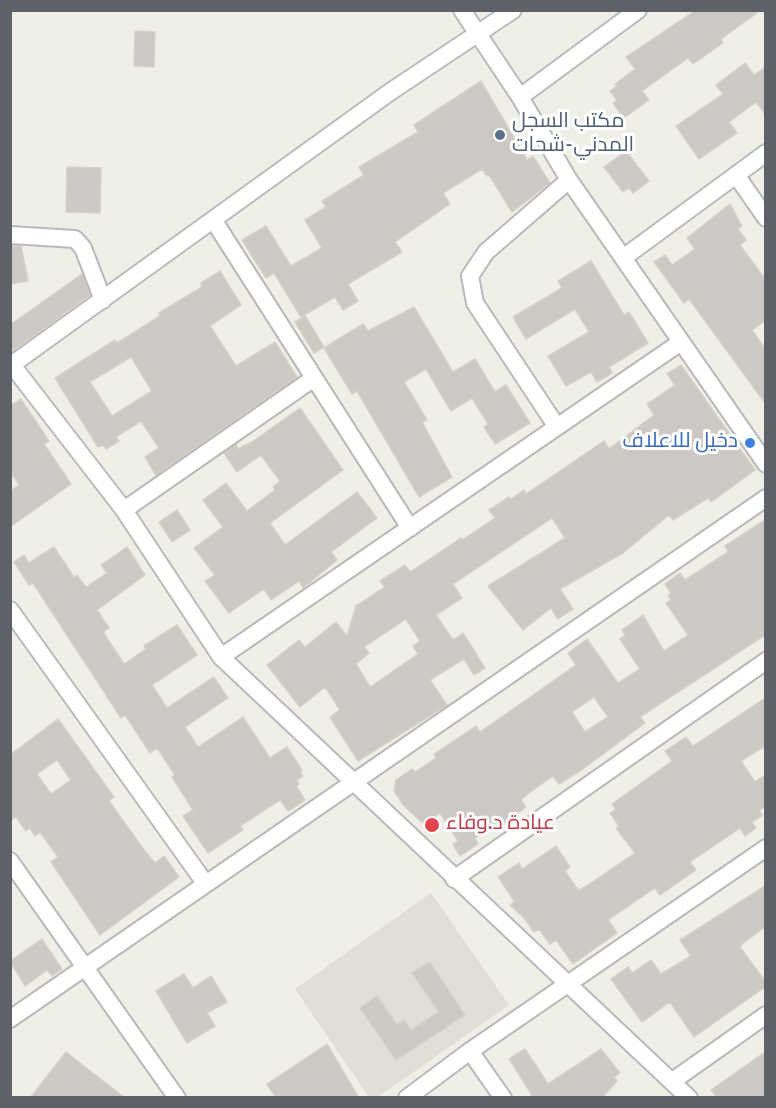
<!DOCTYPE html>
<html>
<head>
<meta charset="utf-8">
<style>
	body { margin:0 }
	#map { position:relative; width:776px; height:1108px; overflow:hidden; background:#f0efe7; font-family:Overpass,sans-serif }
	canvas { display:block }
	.frame { position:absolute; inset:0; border:12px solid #5e6167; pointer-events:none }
</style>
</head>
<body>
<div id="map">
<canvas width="776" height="1108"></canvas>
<div class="frame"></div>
</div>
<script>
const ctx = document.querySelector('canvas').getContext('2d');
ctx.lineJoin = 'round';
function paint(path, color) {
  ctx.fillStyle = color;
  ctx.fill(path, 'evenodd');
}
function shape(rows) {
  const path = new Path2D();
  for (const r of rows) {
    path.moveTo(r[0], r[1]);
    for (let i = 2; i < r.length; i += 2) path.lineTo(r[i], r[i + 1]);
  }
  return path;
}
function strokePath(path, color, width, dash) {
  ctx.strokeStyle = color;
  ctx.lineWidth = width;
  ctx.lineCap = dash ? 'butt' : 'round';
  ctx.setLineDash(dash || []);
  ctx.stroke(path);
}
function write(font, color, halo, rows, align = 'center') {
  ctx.font = font + ' Overpass,Cairo,sans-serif';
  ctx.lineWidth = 6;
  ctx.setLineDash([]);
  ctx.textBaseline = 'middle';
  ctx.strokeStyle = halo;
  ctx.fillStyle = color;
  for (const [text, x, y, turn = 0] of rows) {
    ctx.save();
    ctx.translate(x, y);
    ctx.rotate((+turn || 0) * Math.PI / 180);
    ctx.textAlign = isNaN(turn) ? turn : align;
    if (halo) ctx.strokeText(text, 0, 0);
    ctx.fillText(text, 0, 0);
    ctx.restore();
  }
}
paint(shape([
	[431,893,509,1005,378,1097,369,1097,295,989]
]), '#e0ded5');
const building = shape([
	[696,10,761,10,721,39,723,43,693,64,688,58,642,91,649,100,624,118,613,103,617,100,610,91,617,86,615,84,635,69,626,57,696,10],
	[135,31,155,32,154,67,134,66,135,31],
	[745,63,754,75,765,67,765,114,756,102,729,122,737,133,699,159,676,126,723,94,716,85,745,63],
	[481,81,527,160,533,156,550,183,512,212,489,175,487,176,482,169,443,193,450,204,395,242,402,252,348,284,358,301,343,310,335,297,301,317,274,273,266,278,242,240,266,226,291,266,322,248,305,220,326,207,322,201,364,175,359,167,418,132,414,125,481,81],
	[626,151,649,181,633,193,629,188,623,192,604,167,626,151],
	[67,167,101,168,100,213,66,212,67,167],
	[730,204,742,226,738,229,746,240,740,245,765,279,765,321,752,330,765,349,765,403,689,299,684,303,654,262,665,255,672,265,695,249,687,238,730,204],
	[10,246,21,246,28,281,10,284,10,246],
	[591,261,624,315,629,312,648,343,609,367,612,373,597,382,591,372,566,386,548,356,589,332,575,309,526,339,513,317,562,288,558,281,591,261],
	[220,271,241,305,210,326,236,366,275,342,297,377,156,475,145,457,159,448,141,421,116,437,119,441,106,449,103,445,98,447,55,378,115,340,117,343,160,316,159,313,202,287,201,283,220,271],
	[131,357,152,391,112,416,90,382,131,357],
	[82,274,90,295,10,353,10,325,82,274],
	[414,307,453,372,475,359,495,392,506,385,530,423,495,444,484,427,488,424,472,398,451,411,426,369,404,382,427,420,422,422,452,477,419,497,357,391,352,394,324,348,363,324,368,331,414,307],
	[305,316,324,347,314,353,295,322,305,316],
	[681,365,755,470,711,502,708,498,673,520,669,515,623,553,560,589,573,609,558,619,551,608,523,630,488,586,565,538,552,518,453,584,462,598,436,615,453,640,463,633,485,668,474,675,464,659,430,680,447,705,358,761,330,717,340,710,325,687,300,707,267,665,299,640,305,647,336,622,347,636,356,606,385,587,380,581,405,565,410,572,461,538,462,540,495,518,489,510,509,497,511,499,524,490,526,494,604,441,609,449,654,415,647,404,675,385,667,374,681,365],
	[406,619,420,641,413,646,418,654,370,687,356,664,369,653,364,647,406,619],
	[21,399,49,441,44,444,71,484,10,527,10,491,19,485,10,471,10,406,21,399],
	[300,408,343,470,270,523,285,545,357,492,377,518,331,552,337,560,303,588,299,581,271,600,264,589,229,613,205,581,215,575,194,548,223,527,203,500,226,483,247,511,275,490,273,487,280,481,261,455,237,472,224,453,236,445,238,449,252,442,300,408],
	[177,510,190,530,172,542,159,522,177,510],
	[765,520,765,635,640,717,645,723,580,771,559,784,553,776,529,793,521,800,526,807,502,826,500,822,475,838,478,844,460,856,453,844,458,841,440,813,424,824,404,806,394,791,396,780,412,769,415,772,436,758,434,754,476,726,480,732,576,665,568,653,587,639,618,683,640,669,620,639,625,635,622,630,643,615,664,651,688,635,666,603,671,600,668,596,671,593,665,584,680,573,685,580,728,552,725,546,765,520],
	[594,697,608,717,585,732,572,712,594,697],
	[54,547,74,577,77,575,86,587,107,573,101,565,127,547,145,575,97,610,109,628,103,632,124,664,146,649,144,646,177,625,197,655,152,685,167,708,214,677,228,698,185,727,198,747,243,717,270,758,287,747,302,770,300,772,303,776,296,780,299,784,296,786,305,800,288,811,280,800,240,826,243,830,208,853,183,816,193,810,172,777,175,775,157,748,150,753,125,715,121,718,33,583,29,585,14,562,24,555,29,563,54,547],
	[765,698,765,746,741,761,755,782,765,775,765,806,759,811,763,815,752,822,756,828,745,836,740,828,690,862,696,870,660,895,655,888,608,920,617,933,573,964,556,940,550,944,539,929,534,932,524,918,510,905,515,902,498,877,519,863,522,869,556,846,570,867,565,871,578,890,585,887,635,853,616,828,619,826,610,813,616,809,612,804,672,761,665,751,686,737,693,746,765,698],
	[58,719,114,797,109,801,145,851,155,863,164,856,179,877,100,935,51,862,58,857,40,832,35,836,30,828,26,831,16,817,10,821,10,755,58,719],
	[57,760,71,780,51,794,37,774,57,760],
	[765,886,765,927,742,944,740,947,765,981,765,987,694,1037,670,1002,642,1022,611,979,628,967,632,973,651,960,661,974,691,956,680,940,765,886],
	[42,939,62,969,52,976,47,970,25,986,10,961,42,939],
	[430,962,465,1015,396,1060,360,1008,377,996,397,1025,404,1020,411,1030,439,1012,412,973,430,962],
	[184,974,193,988,211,976,227,1002,207,1013,215,1026,187,1043,156,991,184,974],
	[327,1044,359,1098,276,1098,267,1084,327,1044],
	[525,1049,548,1084,601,1049,620,1073,614,1077,617,1081,602,1098,528,1098,532,1095,509,1059,525,1049],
	[66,1052,125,1098,30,1098,66,1052],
	[765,1052,765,1098,717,1098,711,1090,765,1052]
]);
paint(building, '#ccc9c4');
strokePath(building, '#d5d1c5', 1.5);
const minor = shape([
	[462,10,520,97,569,180,766,464],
	[520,97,638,10],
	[736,175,766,218],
	[214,221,410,528],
	[10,235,75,239,83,248,103,300],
	[623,258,766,153],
	[12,365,124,510,221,657,689,1098],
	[10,366,390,92,513,10],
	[557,427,475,303,470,276,486,252,569,180],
	[124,510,314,378],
	[10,610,205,883],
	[221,657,681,342],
	[10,861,177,1098],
	[454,879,766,661],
	[10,1019,766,498],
	[470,1051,503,1098],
	[674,1080,766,1015],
	[407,1098,470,1051,766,848]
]);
strokePath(minor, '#b7b9bd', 20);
strokePath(minor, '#fff', 16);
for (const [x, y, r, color] of [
	[500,135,6,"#5c6f8a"],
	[750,443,6,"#3f7fe0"],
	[432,825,8,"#e0444e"]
]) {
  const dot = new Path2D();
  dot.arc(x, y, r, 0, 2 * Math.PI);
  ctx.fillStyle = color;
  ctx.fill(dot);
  strokePath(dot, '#fff', 2);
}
write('21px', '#4e5e75', '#fff', [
	["مكتب السجل",512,123],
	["المدني-شحات",512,147]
], 'left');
write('21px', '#366cbe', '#fff', [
	["دخيل للاعلاف",738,443]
], 'right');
write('21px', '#be3a42', '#fff', [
	["عيادة د.وفاء",446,825]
], 'left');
</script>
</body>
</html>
